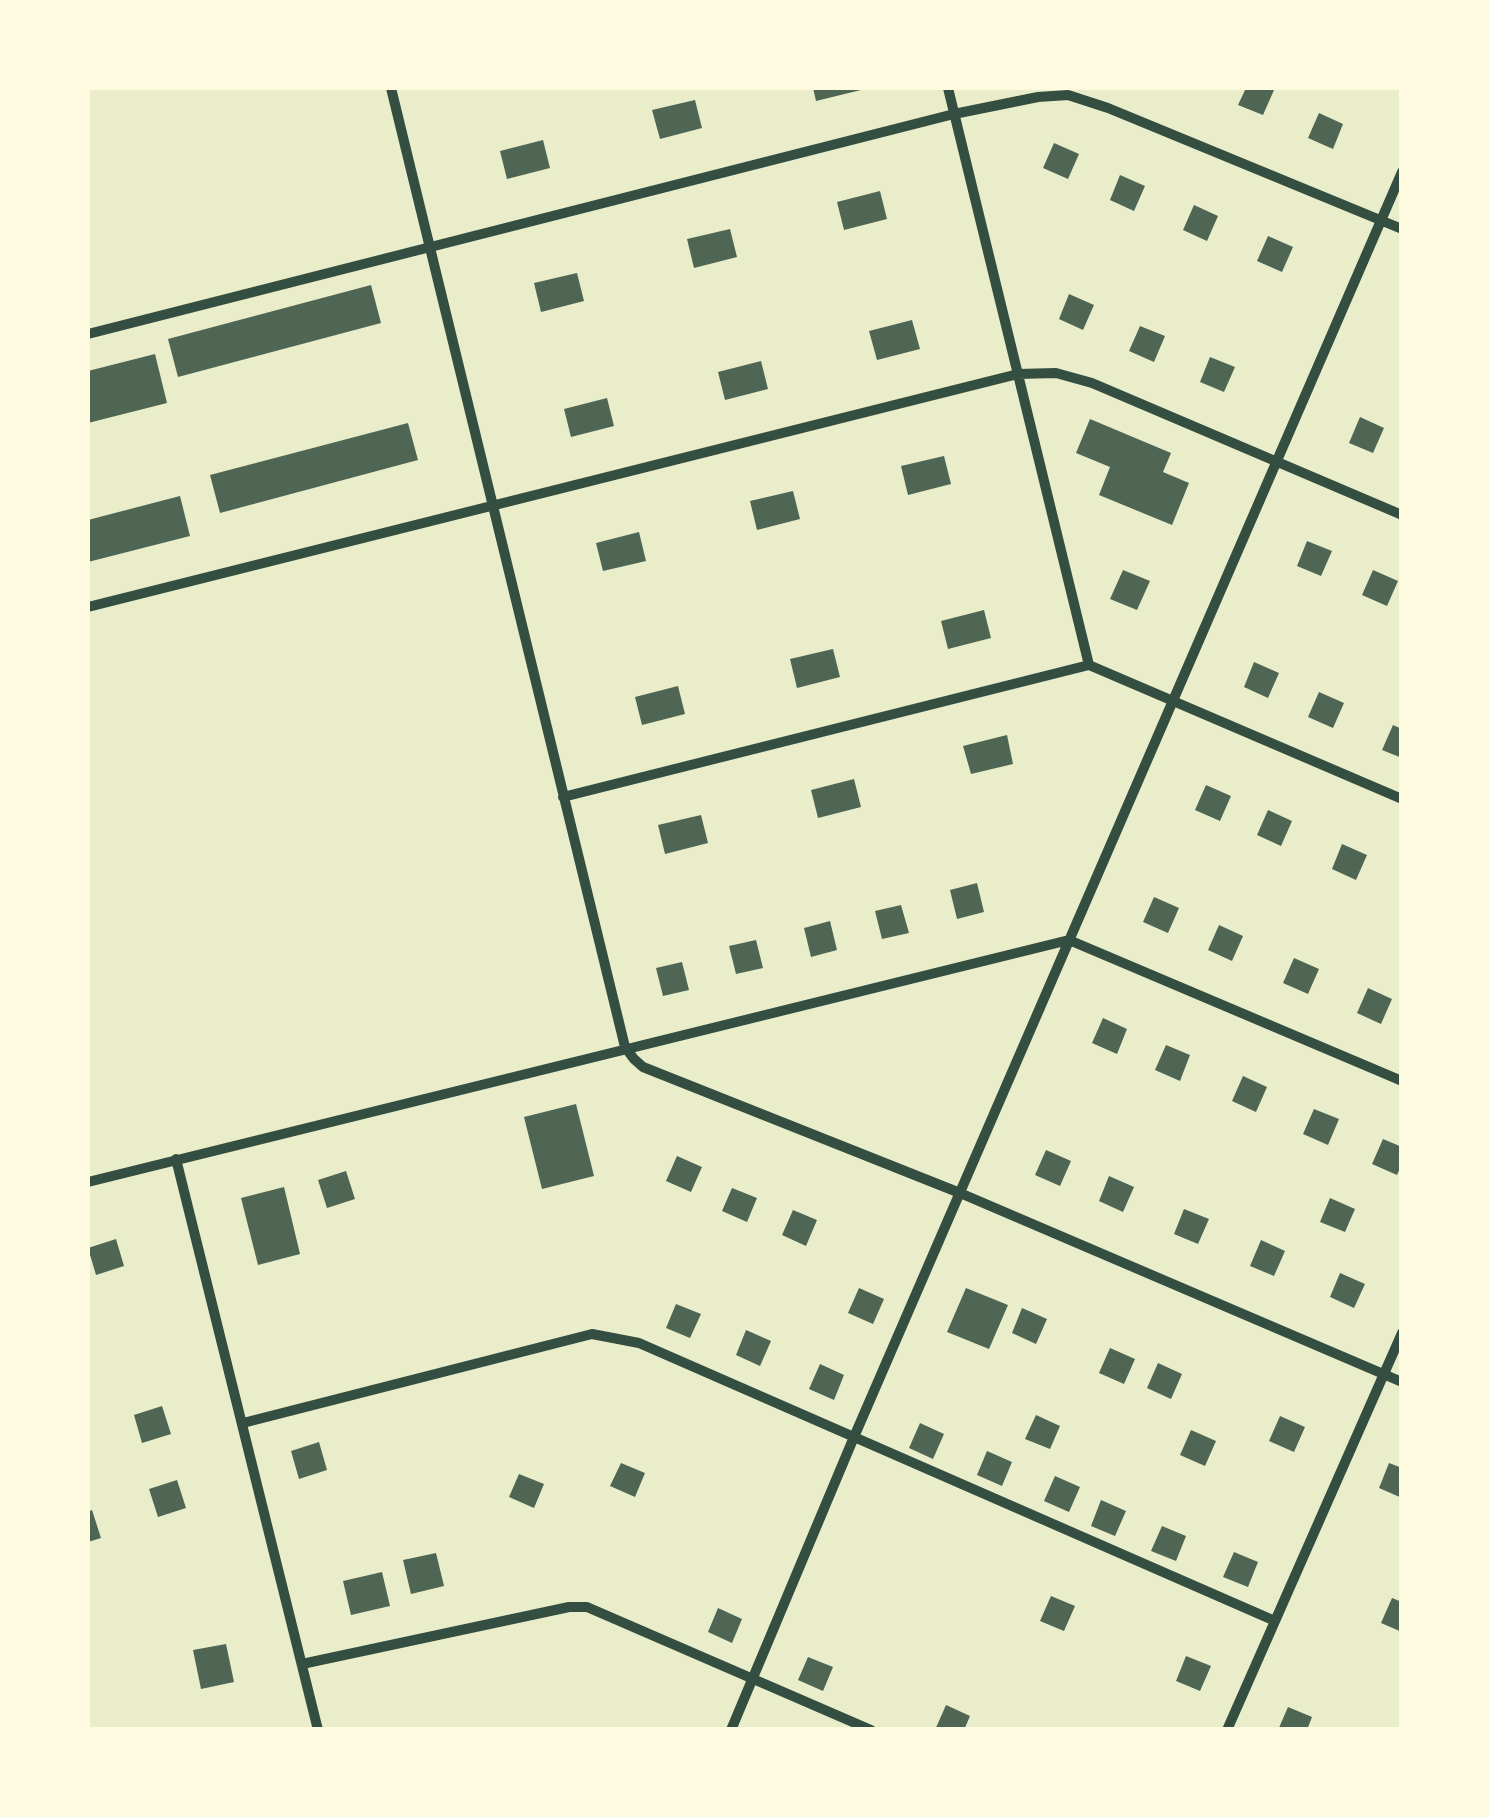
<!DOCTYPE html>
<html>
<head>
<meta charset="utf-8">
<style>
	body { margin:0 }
	#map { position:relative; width:1489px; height:1817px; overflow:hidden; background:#e9edc9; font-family:Helvetica,sans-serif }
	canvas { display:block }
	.frame { position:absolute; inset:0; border:90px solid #fefae0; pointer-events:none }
</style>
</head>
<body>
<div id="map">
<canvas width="1489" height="1817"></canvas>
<div class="frame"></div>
</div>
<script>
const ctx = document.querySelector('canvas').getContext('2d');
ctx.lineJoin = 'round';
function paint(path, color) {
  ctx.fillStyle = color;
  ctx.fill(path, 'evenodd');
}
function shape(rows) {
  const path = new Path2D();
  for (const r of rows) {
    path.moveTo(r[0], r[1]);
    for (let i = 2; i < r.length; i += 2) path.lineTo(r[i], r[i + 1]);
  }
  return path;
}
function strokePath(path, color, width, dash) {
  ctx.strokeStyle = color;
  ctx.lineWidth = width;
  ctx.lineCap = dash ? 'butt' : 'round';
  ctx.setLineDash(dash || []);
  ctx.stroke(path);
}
paint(shape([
	[813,88,865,88,865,89,816,101],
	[1246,88,1274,90,1263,115,1238,105],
	[695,100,702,128,660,139,652,110],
	[1319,113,1343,124,1333,149,1308,138],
	[543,140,550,168,507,179,500,151],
	[1054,143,1079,154,1068,179,1043,168],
	[1120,175,1145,186,1134,211,1110,200],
	[880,191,887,219,844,230,837,202],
	[1194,205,1218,216,1207,241,1183,230],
	[730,229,737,257,694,268,687,239],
	[1268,236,1293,247,1282,272,1257,261],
	[577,273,584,301,541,312,534,283],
	[371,285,381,323,178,377,168,339],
	[1069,294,1094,305,1083,330,1059,319],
	[912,320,920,349,877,360,869,331],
	[1140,326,1165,336,1154,362,1129,351],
	[155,354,167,403,88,423,88,371],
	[1210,357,1235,367,1224,392,1200,382],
	[761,361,768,389,725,400,718,372],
	[607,398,614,426,571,437,564,409],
	[1360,417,1384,428,1373,453,1349,443],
	[1090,419,1171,453,1163,472,1189,483,1172,525,1099,495,1110,467,1076,453],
	[408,423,418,460,220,513,210,475],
	[944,456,951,484,908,495,901,466],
	[793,491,800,519,757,530,750,501],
	[180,496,190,536,88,562,88,520],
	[639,532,646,561,603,571,596,543],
	[1307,541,1332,551,1321,576,1297,566],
	[1123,570,1150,581,1137,610,1110,599],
	[1373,570,1398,581,1387,606,1362,595],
	[984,610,991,638,948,649,941,621],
	[833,649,840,677,797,688,790,659],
	[1254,662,1279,673,1268,698,1244,687],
	[678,686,685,714,642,725,635,697],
	[1319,692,1344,703,1333,728,1308,717],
	[1393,725,1402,729,1402,758,1382,750],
	[1007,735,1013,764,971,774,963,746],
	[854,779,861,807,818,818,811,790],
	[1206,785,1231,796,1220,821,1195,810],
	[1268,810,1292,821,1281,846,1257,835],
	[701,815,708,843,665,854,658,825],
	[1342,844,1367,855,1356,880,1332,869],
	[977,883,984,912,957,919,950,890],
	[1154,897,1179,908,1168,933,1143,922],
	[901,905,909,933,882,939,875,911],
	[830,921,837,950,811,957,804,928],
	[1219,925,1243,936,1232,961,1208,950],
	[756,940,763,968,736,974,729,946],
	[1294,958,1319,969,1308,994,1283,983],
	[682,962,689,990,663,996,656,968],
	[1368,988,1392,999,1381,1024,1357,1013],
	[1103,1018,1127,1029,1117,1054,1092,1043],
	[1166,1045,1190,1055,1180,1081,1155,1070],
	[1243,1076,1267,1087,1256,1112,1232,1101],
	[576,1104,594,1176,542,1189,524,1117],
	[1314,1109,1339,1119,1328,1145,1303,1134],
	[1383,1139,1402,1147,1402,1164,1397,1175,1372,1164],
	[1046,1150,1071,1161,1060,1186,1035,1175],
	[677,1156,702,1167,691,1192,666,1181],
	[346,1171,355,1199,327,1208,318,1180],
	[1109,1176,1134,1187,1123,1212,1099,1201],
	[284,1187,300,1254,258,1265,241,1198],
	[732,1188,757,1198,747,1222,722,1211],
	[1330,1198,1355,1209,1345,1232,1320,1222],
	[1184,1209,1209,1219,1198,1244,1174,1234],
	[793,1210,817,1220,806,1246,782,1235],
	[116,1239,124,1266,96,1275,88,1248],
	[1261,1240,1285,1251,1274,1276,1250,1266],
	[1340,1273,1365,1284,1354,1308,1330,1297],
	[859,1288,884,1299,873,1324,848,1313],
	[966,1288,1008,1305,989,1349,947,1332],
	[676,1304,701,1314,690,1338,666,1328],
	[1022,1308,1047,1319,1036,1344,1012,1333],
	[746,1330,771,1341,760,1366,736,1355],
	[1110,1348,1135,1359,1124,1384,1099,1373],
	[1158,1363,1182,1374,1171,1399,1147,1388],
	[820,1364,844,1375,834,1400,809,1389],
	[162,1406,171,1434,142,1443,134,1415],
	[1036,1415,1060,1426,1050,1449,1025,1439],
	[1280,1416,1305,1427,1294,1452,1269,1441],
	[920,1423,944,1434,933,1459,909,1448],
	[1191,1430,1216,1441,1205,1466,1180,1455],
	[319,1442,327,1470,299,1479,291,1451],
	[987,1451,1012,1462,1002,1486,977,1475],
	[621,1463,645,1473,635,1497,610,1486],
	[1389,1463,1402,1468,1402,1498,1379,1488],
	[519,1474,544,1484,534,1508,509,1497],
	[1055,1476,1080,1487,1069,1512,1044,1501],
	[177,1480,186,1508,158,1517,149,1489],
	[1101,1500,1126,1511,1115,1536,1091,1526],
	[92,1510,101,1538,88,1542,88,1512],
	[1162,1526,1186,1536,1176,1561,1151,1551],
	[1234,1552,1258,1562,1248,1587,1223,1577],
	[436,1553,444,1586,411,1594,403,1560],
	[382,1572,390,1606,351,1615,343,1581],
	[1051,1596,1075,1606,1064,1631,1040,1621],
	[1392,1598,1402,1602,1402,1632,1381,1623],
	[718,1608,742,1619,732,1643,708,1632],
	[226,1644,234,1682,201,1689,193,1650],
	[1186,1656,1211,1666,1200,1691,1176,1681],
	[808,1657,833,1667,823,1691,798,1680],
	[946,1705,970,1716,964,1730,935,1730],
	[1288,1707,1312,1717,1307,1730,1278,1730]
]), '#4f6655');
strokePath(shape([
	[391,88,625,1047,634,1059,643,1067,960,1193,1402,1382],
	[948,88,1089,665],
	[88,334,954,114,1038,97,1068,95,1108,108,1402,229],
	[88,607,1018,374,1056,373,1092,383,1402,515],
	[563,797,1089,665,1402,799],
	[176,1159,318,1730],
	[88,1182,1069,940,1402,1081],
	[243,1423,592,1334,639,1343,1275,1621],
	[302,1664,569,1607,587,1607,871,1730],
	[731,1730,854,1437,1402,172],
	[1227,1730,1402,1333]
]), '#344e41', 10);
</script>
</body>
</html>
